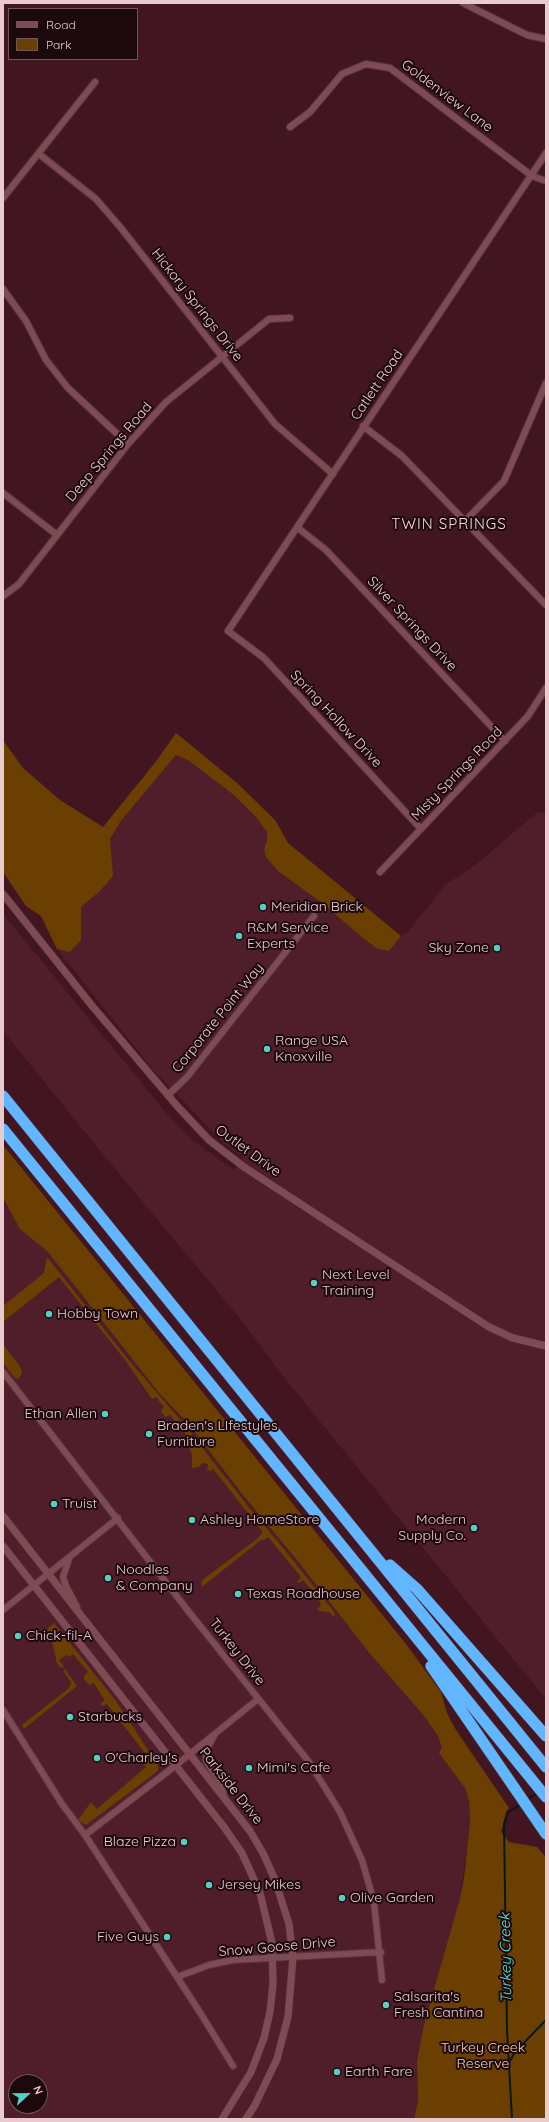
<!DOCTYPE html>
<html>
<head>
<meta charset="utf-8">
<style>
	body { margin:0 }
	#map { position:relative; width:549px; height:2122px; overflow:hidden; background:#421621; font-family:Quicksand,sans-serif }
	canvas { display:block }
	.frame { position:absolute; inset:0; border:4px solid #e8cacf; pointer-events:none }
	.legend { position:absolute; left:8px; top:8px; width:130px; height:52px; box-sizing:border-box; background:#1c090d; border:1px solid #6e565b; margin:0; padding:5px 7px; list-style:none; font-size:12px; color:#e8cacf }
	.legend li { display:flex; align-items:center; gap:8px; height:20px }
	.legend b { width:20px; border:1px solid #6e565b }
	.north { position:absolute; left:8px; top:2074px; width:40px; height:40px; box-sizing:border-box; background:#1c090d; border:1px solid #6e565b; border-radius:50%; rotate:68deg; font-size:11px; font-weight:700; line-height:16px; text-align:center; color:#e8cacf }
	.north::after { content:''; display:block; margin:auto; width:14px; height:18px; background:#56cec3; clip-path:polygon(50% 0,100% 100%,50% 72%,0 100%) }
</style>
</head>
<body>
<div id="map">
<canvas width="549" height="2122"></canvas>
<div class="frame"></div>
<ul class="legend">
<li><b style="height:5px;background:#7e4b55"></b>Road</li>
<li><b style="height:11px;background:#6a3f01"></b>Park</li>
</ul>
<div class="north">N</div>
</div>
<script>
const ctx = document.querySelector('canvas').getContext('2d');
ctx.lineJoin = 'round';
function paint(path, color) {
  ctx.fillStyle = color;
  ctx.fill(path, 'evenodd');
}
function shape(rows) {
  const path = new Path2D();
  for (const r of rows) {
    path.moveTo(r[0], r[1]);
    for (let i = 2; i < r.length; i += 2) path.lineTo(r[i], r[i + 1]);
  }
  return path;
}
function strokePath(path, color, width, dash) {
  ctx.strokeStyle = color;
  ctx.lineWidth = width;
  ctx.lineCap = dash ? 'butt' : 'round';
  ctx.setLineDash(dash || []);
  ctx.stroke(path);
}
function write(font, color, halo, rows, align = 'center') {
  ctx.font = font + ' Quicksand,sans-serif';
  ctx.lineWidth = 4;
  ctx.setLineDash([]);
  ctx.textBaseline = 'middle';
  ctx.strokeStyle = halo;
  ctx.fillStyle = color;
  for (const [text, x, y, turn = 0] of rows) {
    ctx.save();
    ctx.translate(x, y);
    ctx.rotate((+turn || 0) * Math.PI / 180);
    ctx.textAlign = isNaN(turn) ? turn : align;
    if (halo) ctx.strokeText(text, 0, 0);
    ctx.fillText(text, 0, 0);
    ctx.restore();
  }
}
paint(shape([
	[176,733,237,783,275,820,288,843,401,936,407,933,445,885,474,866,538,812,546,813,546,1699,283,1376,243,1322,111,1164,3,1031,3,914,168,1115,192,1140,234,1170,243,1156,226,1145,155,1072,57,949,41,916],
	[3,1192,446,1739,454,1772,465,1788,469,1801,470,1822,460,1898,423,2028,417,2061,418,2100,414,2119,3,2119],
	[16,2082,40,2082,40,2106,16,2106]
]), '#501d2a');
paint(shape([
	[176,733,237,783,275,820,288,843,401,936,389,951,378,949,368,942,322,903,278,871,266,857,264,849,267,841,267,832,257,818,234,795,188,760,176,755,120,822,110,839,113,876,99,892,81,907,81,940,70,952,57,949,41,916,26,906,3,872,3,740,23,768,60,800,103,827,158,759],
	[3,1145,406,1644,441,1692,447,1713,456,1730,509,1808,506,1812,501,1832,509,1842,537,1847,546,1857,546,2119,414,2119,418,2100,417,2061,423,2028,460,1898,464,1878,470,1821,469,1801,465,1788,439,1753,442,1748,438,1736,425,1717,371,1655,297,1560,243,1495,187,1422,159,1393,79,1291,47,1251,20,1229,3,1198],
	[47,1257,127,1358,184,1424,247,1505,284,1549,335,1613,334,1617,329,1612,319,1611,317,1608,321,1606,320,1602,317,1597,303,1580,299,1583,297,1582,301,1577,268,1537,264,1540,261,1540,203,1586,201,1584,202,1580,257,1539,262,1533,261,1530,210,1465,213,1469,211,1471,207,1470,208,1464,202,1463,199,1467,192,1468,192,1455,189,1446,193,1443,170,1415,165,1417,161,1411,164,1407,156,1397,152,1399,125,1360,59,1277,3,1322,3,1306,44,1273],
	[3,1344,21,1368,22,1373,18,1379,15,1378,3,1363],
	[54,1623,116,1701,158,1765,158,1771,86,1825,78,1820,91,1802,97,1809,146,1767,143,1762,148,1757,107,1704,101,1706,101,1703,105,1701,94,1683,89,1685,84,1679,84,1676,88,1672,73,1654,69,1657,66,1655,59,1660,64,1667,61,1668,57,1664,52,1640,47,1629],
	[65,1669,77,1686,24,1729,22,1725,69,1688,71,1682,63,1671]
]), '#6a3f01');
strokePath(shape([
	[528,1799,538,1793],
	[510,2061,515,2052,546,2020],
	[512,2119,507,2030,504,1825,508,1812,520,1805]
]), '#071917', 2);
const minor = shape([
	[463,3,527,35,546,39],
	[290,127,310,112,342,74,366,64,390,68,532,176,546,181],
	[39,154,96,199,121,228,275,424,333,474],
	[3,198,95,82],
	[3,289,26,321,46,360,68,388,128,444],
	[363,426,402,456,546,605],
	[3,493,57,535],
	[464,522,504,481,546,383],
	[298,528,326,550,505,741],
	[3,596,19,584,128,444,166,402,269,319,290,318],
	[421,829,264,658,228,631,546,153],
	[380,872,528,716,546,688],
	[168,1095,187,1077,314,916],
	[3,1372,189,1612,309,1762,340,1812,362,1860,374,1902,382,1980],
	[69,1559,63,1577,66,1586,77,1607],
	[3,1610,118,1518],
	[3,1710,62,1804,85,1835,201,2014,233,2066],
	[214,1736,206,1750,206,1761,221,1784,224,1797],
	[85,1835,175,1766,258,1699],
	[177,1977,209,1965,233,1960,381,1952]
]);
const tertiary = shape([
	[3,894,93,1007,178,1107,209,1140,244,1167,489,1327,513,1338,546,1346],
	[3,1516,250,1831,264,1855,275,1880,289,1924,293,1957,288,2017,277,2059,255,2105,246,2119],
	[3,1546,224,1827,242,1853,260,1893,272,1943,273,1984,270,2012,264,2038,251,2072,222,2119]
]);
const motorway = shape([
	[3,1096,546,1767],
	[3,1129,546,1797],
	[390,1565,417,1589,546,1736],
	[431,1666,546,1834]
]);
strokePath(minor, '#58353e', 8);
strokePath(tertiary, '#58353e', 8);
strokePath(motorway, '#58353e', 12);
strokePath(minor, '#7e4b55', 6);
strokePath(tertiary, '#7e4b55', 7);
strokePath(motorway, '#62b5ff', 11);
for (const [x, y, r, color] of [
	[263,907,4,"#56cec3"],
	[239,936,4,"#56cec3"],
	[497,948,4,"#56cec3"],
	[267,1049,4,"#56cec3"],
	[314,1283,4,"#56cec3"],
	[49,1314,4,"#56cec3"],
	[105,1414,4,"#56cec3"],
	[149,1434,4,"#56cec3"],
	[54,1504,4,"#56cec3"],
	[192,1520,4,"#56cec3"],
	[474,1528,4,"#56cec3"],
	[108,1578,4,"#56cec3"],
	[238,1594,4,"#56cec3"],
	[18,1636,4,"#56cec3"],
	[70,1717,4,"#56cec3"],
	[97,1758,4,"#56cec3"],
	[249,1768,4,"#56cec3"],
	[184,1842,4,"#56cec3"],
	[209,1885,4,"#56cec3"],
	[342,1898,4,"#56cec3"],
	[167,1937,4,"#56cec3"],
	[386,2005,4,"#56cec3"],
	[337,2072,4,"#56cec3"]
]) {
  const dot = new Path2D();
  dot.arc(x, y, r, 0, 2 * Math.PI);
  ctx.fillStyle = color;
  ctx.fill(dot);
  strokePath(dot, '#1c090d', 1.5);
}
write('14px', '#e8cacf', '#1c090d', [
	["Goldenview Lane",447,96,37],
	["Hickory Springs Drive",197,305,52],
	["Catlett Road",377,385,-56],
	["Deep Springs Road",109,452,-50],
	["Silver Springs Drive",412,624,47],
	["Spring Hollow Drive",336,719,47],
	["Misty Springs Road",457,774,-46],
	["Corporate Point Way",218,1018,-51],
	["Outlet Drive",248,1151,36],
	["Turkey Drive",237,1652,52],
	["Parkside Drive",231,1786,52],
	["Snow Goose Drive",277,1947,-5]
]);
write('14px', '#e8cacf', '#1c090d', [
	["Meridian Brick",271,907],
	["R&M Service",247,928],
	["Experts",247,944],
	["Sky Zone",489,948,"right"],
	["Range USA",275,1041],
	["Knoxville",275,1057],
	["Next Level",322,1275],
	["Training",322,1291],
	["Hobby Town",57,1314],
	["Ethan Allen",97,1414,"right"],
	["Braden's LIfestyles",157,1426],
	["Furniture",157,1442],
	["Truist",62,1504],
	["Ashley HomeStore",200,1520],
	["Modern",466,1520,"right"],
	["Supply Co.",466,1536,"right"],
	["Noodles",116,1570],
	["& Company",116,1586],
	["Texas Roadhouse",246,1594],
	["Chick-fil-A",26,1636],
	["Starbucks",78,1717],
	["O'Charley's",105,1758],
	["Mimi's Cafe",257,1768],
	["Blaze Pizza",176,1842,"right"],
	["Jersey Mikes",217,1885],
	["Olive Garden",350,1898],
	["Five Guys",159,1937,"right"],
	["Salsarita's",394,1997],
	["Fresh Cantina",394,2013],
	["Earth Fare",345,2072]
], 'left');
write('14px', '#f8d5b1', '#1c090d', [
	["Turkey Creek",483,2048],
	["Reserve",483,2064]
]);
ctx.letterSpacing = '1px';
write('15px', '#fbd6dc', '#1c090d', [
	["TWIN SPRINGS",449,524]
]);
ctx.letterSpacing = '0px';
write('italic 15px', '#50e1d5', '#1c090d', [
	["Turkey Creek",506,1958,-91]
]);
</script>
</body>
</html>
